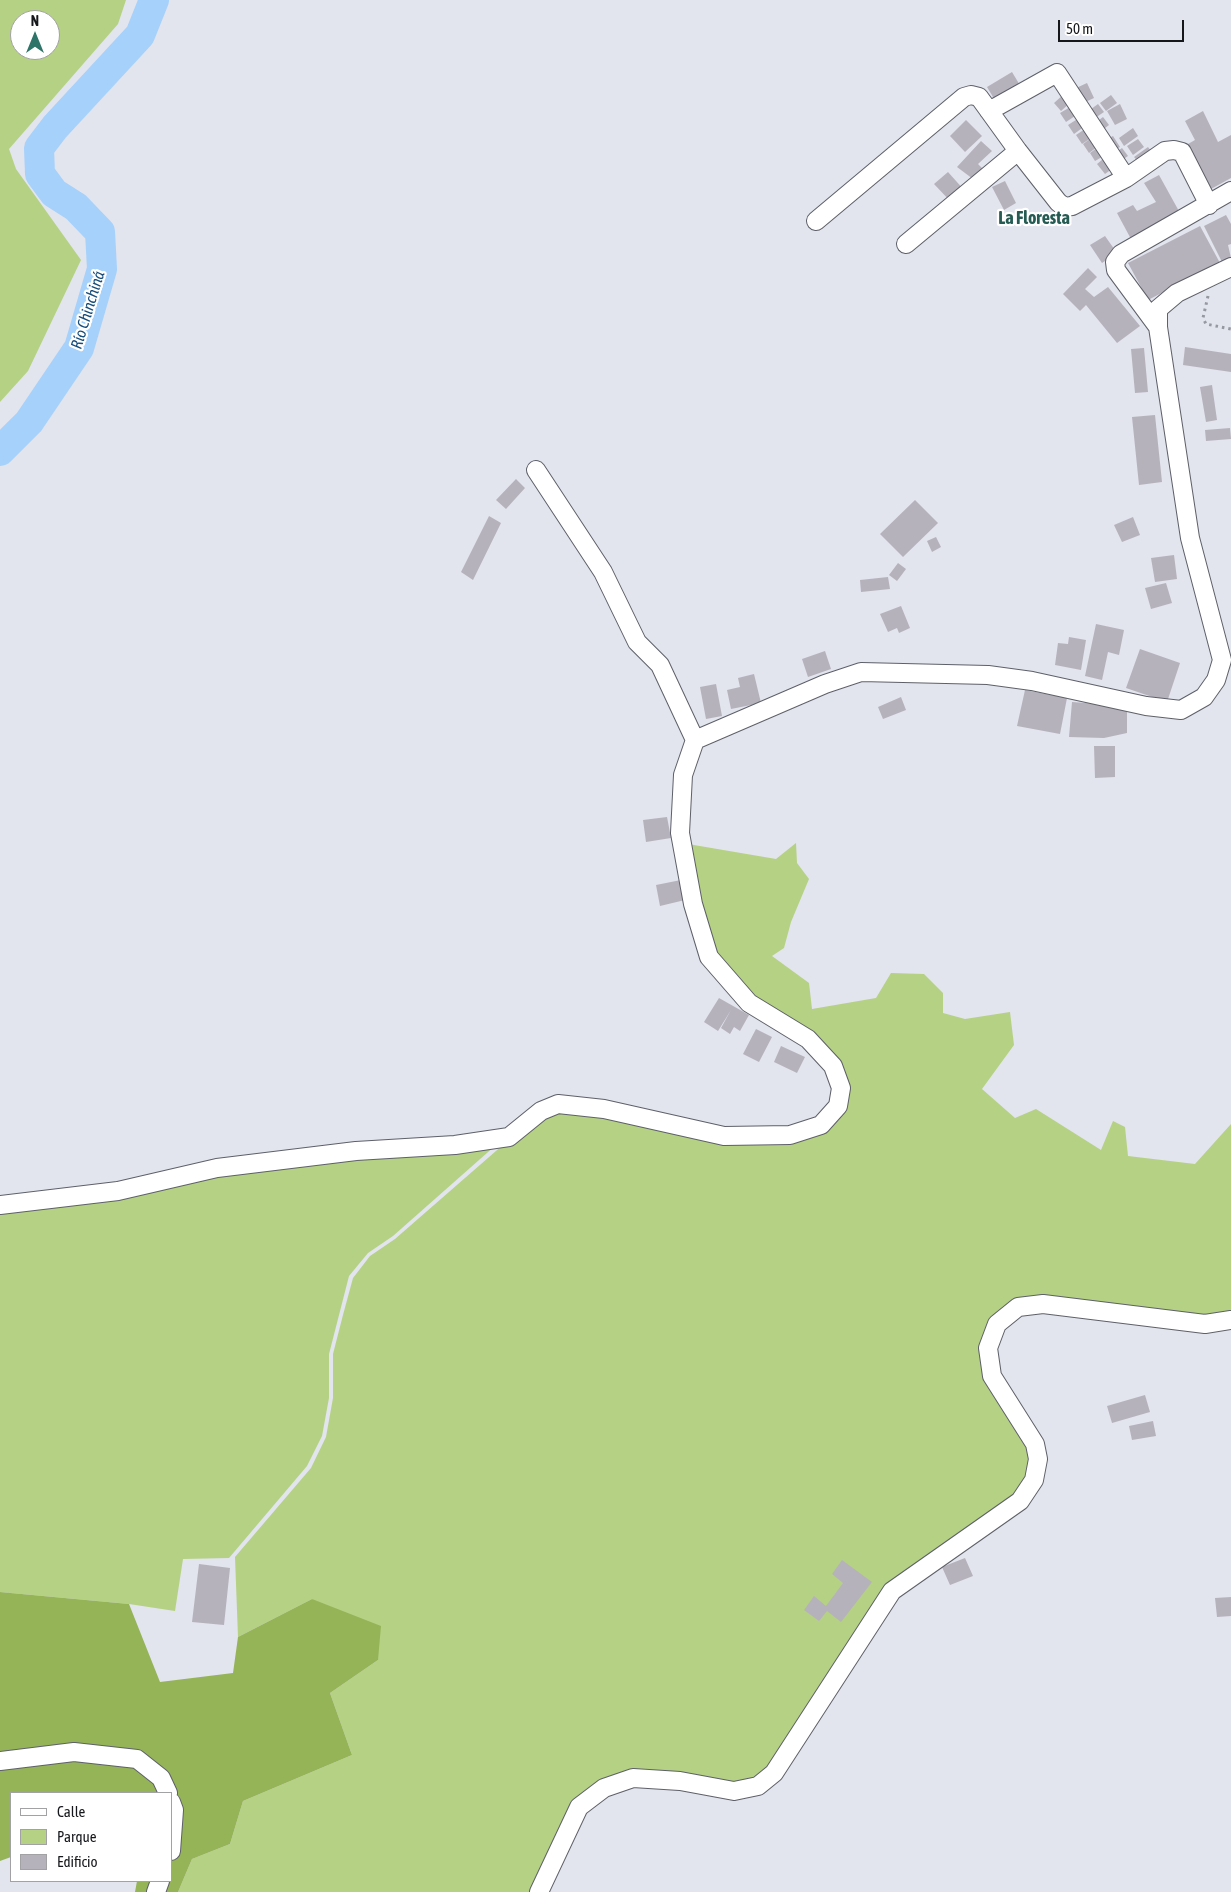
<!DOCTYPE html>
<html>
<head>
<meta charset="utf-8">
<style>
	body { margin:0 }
	#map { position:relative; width:1231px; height:1892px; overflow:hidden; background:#e2e4ee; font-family:"Asap Condensed",sans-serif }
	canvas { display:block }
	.legend { position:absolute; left:10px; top:1792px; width:162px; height:90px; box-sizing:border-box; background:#fff; border:1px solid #a2a2a4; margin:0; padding:6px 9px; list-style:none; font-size:15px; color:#16171b }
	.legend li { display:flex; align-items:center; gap:10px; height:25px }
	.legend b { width:25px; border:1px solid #a2a2a4 }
	.north { position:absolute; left:10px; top:10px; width:50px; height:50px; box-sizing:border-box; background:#fff; border:1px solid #a2a2a4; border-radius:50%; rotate:0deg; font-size:14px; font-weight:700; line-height:20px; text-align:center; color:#16171b }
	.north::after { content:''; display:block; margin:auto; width:18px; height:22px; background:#2f7468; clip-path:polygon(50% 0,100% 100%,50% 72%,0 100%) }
	.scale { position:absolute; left:1058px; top:20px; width:126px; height:22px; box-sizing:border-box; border:2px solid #16171b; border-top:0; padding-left:6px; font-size:15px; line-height:18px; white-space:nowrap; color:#16171b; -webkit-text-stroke:4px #fff; paint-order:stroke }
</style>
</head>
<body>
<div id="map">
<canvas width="1231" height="1892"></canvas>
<ul class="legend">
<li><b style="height:6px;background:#fff"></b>Calle</li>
<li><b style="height:14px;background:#b5d184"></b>Parque</li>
<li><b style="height:14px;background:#b6b2bc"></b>Edificio</li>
</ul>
<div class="north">N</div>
<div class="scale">50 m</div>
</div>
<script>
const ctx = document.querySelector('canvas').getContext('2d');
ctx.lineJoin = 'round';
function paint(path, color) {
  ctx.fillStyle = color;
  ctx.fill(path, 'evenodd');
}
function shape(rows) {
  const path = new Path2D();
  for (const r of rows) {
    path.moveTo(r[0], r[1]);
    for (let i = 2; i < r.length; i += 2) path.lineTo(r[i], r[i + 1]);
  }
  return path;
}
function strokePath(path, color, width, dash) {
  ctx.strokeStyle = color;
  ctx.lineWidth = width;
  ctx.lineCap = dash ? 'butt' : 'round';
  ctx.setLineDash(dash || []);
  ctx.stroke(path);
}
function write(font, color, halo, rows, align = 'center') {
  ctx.font = font + ' "Asap Condensed",sans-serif';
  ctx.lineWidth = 4.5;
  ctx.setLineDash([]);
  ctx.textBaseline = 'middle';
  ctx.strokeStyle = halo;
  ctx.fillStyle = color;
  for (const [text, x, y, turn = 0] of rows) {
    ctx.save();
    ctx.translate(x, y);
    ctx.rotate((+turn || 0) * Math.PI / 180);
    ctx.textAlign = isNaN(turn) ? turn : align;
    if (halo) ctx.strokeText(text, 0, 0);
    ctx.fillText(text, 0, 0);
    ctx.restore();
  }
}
paint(shape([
	[0,0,126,0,118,24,9,149,16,169,81,260,28,371,0,402],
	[20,20,50,20,50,50,20,50],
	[796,843,797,863,809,879,791,922,784,948,772,956,809,983,812,1009,876,998,891,973,924,974,943,993,943,1013,965,1019,1010,1012,1014,1045,982,1089,1015,1118,1036,1109,1101,1150,1113,1121,1125,1127,1128,1156,1195,1164,1231,1124,1231,1313,1205,1317,1043,1298,982,1346,1029,1447,1032,1460,1028,1477,1015,1497,902,1574,769,1768,755,1780,733,1785,601,1783,532,1892,178,1892,192,1859,230,1844,243,1801,352,1755,330,1693,378,1660,312,1599,238,1637,235,1557,311,1468,326,1437,333,1398,333,1354,343,1315,353,1278,370,1256,395,1239,504,1144,544,1116,560,1111,604,1115,723,1142,825,1131,847,1087,752,998,715,954,699,900,688,844,776,859],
	[496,1145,393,1236,368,1253,349,1276,329,1354,329,1398,322,1436,307,1466,229,1558,183,1559,175,1611,129,1604,0,1592,0,1211,219,1174]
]), '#b5d184');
paint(shape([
	[0,1592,129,1604,160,1682,233,1673,238,1637,312,1599,381,1626,378,1660,330,1693,352,1755,243,1801,230,1844,192,1859,178,1892,135,1892,137,1881,171,1881,171,1793,11,1793,11,1857,0,1861]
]), '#95b458');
strokePath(shape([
	[0,451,29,422,79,348,102,269,100,232,76,207,54,193,40,174,39,148,55,127,140,35,154,0]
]), '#a5d1fb', 30);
paint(shape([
	[1012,72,1021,87,996,102,987,87],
	[1087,83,1094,98,1081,104,1074,89],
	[1064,94,1071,102,1061,111,1054,103],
	[1111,95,1117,103,1106,111,1100,103],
	[1098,104,1104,112,1092,120,1087,112],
	[1120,104,1127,119,1115,125,1107,111],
	[1072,106,1078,114,1066,122,1060,113],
	[1203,111,1218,142,1231,135,1231,178,1211,189,1188,144,1195,140,1185,121],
	[1103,117,1109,125,1100,132,1094,124],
	[1079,118,1085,126,1074,134,1068,125],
	[966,120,982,136,965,152,950,136],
	[1088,127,1094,136,1082,144,1076,135],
	[1133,128,1138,136,1124,146,1119,138],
	[1094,136,1100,145,1089,153,1083,144],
	[1113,136,1120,147,1113,151,1105,140],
	[1138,139,1144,147,1133,155,1127,146],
	[981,141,992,151,978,164,983,169,973,179,957,167],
	[1101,145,1107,154,1095,161,1090,153],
	[1148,147,1153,154,1140,164,1134,157],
	[1122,148,1128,156,1119,162,1114,154],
	[1108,155,1116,166,1105,174,1097,164],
	[948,172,965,191,952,203,934,184],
	[1159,175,1180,213,1131,239,1117,213,1133,205,1137,211,1156,202,1144,183],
	[1005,181,1016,203,1004,210,992,187],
	[1226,215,1231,224,1231,244,1228,245,1231,258,1222,262,1204,226],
	[1200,226,1220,263,1148,300,1128,263],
	[1105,236,1117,253,1102,263,1090,245],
	[1088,268,1097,277,1085,289,1094,297,1108,287,1140,326,1117,343,1086,305,1080,311,1063,294],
	[1185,347,1231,354,1231,372,1183,365],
	[1144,348,1148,392,1135,393,1131,349],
	[1212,385,1217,420,1206,422,1200,387],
	[1155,415,1162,482,1139,485,1132,417],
	[1230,428,1231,439,1206,441,1205,430],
	[516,479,525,488,506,509,496,500],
	[915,500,938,523,903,557,880,534],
	[489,516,501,523,473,580,461,572],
	[1133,517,1140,535,1122,542,1114,525],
	[936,537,941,547,932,552,927,541],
	[1174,555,1177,579,1155,582,1151,558],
	[898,563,906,569,897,581,889,575],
	[888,577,890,589,861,592,860,580],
	[1166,583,1172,603,1151,609,1145,588],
	[901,606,910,628,899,633,897,628,888,632,880,614],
	[1096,624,1124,630,1119,655,1108,652,1102,680,1085,676],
	[1069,637,1086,640,1081,670,1055,665,1058,643,1068,644],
	[1140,649,1180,663,1167,702,1126,688],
	[825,651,831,669,808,677,802,659],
	[754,674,761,703,731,709,727,690,740,687,738,678],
	[716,684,722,716,706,719,700,687],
	[1025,690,1067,698,1060,734,1017,726],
	[901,697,906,710,883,719,878,707],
	[1072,702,1127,706,1127,733,1104,738,1069,737],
	[1094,746,1115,746,1115,777,1095,778],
	[667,817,671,838,646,842,643,820],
	[681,880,685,900,660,906,656,885],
	[719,998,749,1015,740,1031,734,1027,730,1034,721,1028,731,1010,718,1031,704,1022],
	[756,1029,772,1037,759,1062,743,1054],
	[781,1046,805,1057,797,1073,774,1062],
	[1145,1395,1150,1412,1112,1423,1107,1406],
	[1153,1421,1156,1436,1132,1440,1129,1426],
	[965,1558,973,1576,950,1585,942,1567],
	[842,1560,872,1582,841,1622,827,1611,819,1621,804,1610,814,1596,826,1606,843,1583,832,1574],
	[199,1564,230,1568,224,1625,192,1622],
	[1231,1597,1231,1616,1217,1617,1215,1598]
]), '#b6b2bc');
const minor = shape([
	[989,111,1057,73,1126,178],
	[816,221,964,97,971,95,979,97,1018,151,1058,202,1064,207,1072,206,1126,178,1165,151,1174,150,1182,152,1209,205],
	[906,244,1018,151],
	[1158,327,1116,270,1115,262,1121,254,1231,191],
	[536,470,603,572,637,642,660,665,695,740],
	[0,1205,118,1191,217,1168,356,1151,455,1145,509,1137,541,1111,558,1104,604,1109,724,1136,790,1135,821,1125,838,1106,841,1088,833,1066,808,1039,749,1003,709,957,693,904,680,833,683,775,695,740,825,684,861,672,988,675,1032,681,1146,706,1181,710,1204,697,1216,680,1222,660,1190,538,1158,327,1158,309,1177,293,1231,267],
	[0,1761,74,1752,137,1759,161,1778,168,1793],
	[171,1802,174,1810,171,1851],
	[156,1892,160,1881],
	[539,1892,579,1807,604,1788,633,1778,680,1781,734,1791,758,1786,774,1773,892,1591,1020,1501,1034,1480,1038,1459,1035,1444,992,1376,988,1348,997,1324,1018,1307,1043,1304,1205,1324,1231,1320]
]);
strokePath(minor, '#5e6069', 20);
strokePath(shape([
	[1208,296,1203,318,1206,324,1231,329]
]), '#9698a0', 3, [2.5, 4]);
strokePath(minor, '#fff', 18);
write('italic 16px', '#164d7a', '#fff', [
	["Río Chinchiná",88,310,-73]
]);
write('bold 18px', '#255b52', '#fff', [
	["La Floresta",1034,218]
]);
</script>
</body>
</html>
